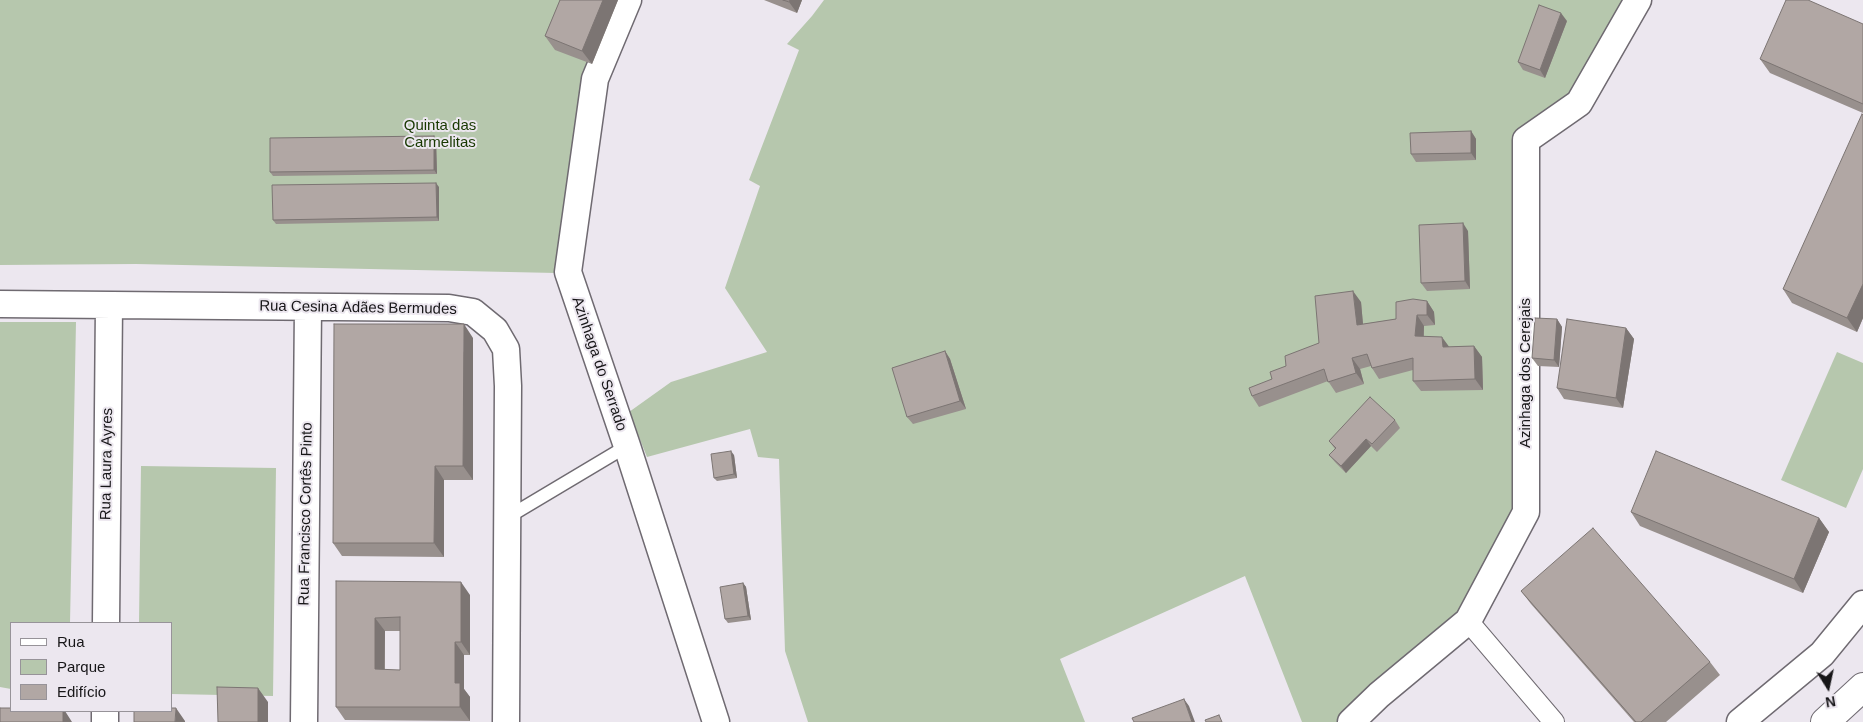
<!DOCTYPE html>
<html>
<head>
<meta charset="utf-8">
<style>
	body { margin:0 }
	#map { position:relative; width:1863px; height:722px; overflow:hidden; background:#ece7ef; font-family:Helvetica,sans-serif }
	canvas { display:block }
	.legend { position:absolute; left:10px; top:622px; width:162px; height:90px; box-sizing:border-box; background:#ece7ef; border:1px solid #979399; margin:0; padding:6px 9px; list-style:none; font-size:15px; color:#171618 }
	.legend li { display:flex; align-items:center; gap:10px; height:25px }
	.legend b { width:25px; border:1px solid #979399 }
	.north { position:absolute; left:1803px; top:662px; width:50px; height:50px; -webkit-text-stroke:4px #ece7ef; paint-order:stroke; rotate:170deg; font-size:14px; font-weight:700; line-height:20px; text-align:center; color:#171618 }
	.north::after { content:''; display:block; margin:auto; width:18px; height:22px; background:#171618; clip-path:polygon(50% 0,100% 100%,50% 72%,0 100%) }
</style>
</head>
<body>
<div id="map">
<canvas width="1863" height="722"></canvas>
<ul class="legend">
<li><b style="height:6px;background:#fff"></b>Rua</li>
<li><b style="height:14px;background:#b6c7ad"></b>Parque</li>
<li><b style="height:14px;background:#b1a7a4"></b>Edifício</li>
</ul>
<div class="north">N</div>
</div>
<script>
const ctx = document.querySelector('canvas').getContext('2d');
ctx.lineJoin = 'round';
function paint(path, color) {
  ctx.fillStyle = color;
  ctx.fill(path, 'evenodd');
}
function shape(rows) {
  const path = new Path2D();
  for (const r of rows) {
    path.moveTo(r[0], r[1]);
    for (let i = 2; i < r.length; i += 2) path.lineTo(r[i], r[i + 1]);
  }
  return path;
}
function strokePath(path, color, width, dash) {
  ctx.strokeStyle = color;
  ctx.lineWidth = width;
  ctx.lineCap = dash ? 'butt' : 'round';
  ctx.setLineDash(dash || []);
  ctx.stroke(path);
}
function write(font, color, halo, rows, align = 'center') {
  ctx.font = font + ' Helvetica,sans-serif';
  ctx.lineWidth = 4;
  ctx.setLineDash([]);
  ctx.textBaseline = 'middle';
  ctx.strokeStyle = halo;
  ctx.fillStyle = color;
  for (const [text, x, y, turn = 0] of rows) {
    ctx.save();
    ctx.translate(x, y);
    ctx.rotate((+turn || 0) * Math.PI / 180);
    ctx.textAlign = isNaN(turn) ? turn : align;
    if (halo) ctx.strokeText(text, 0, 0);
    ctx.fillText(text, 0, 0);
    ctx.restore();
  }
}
paint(shape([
	[0,0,618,0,556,273,136,264,0,265],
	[824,0,1627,0,1572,92,1514,138,1516,507,1460,613,1338,722,1302,722,1245,576,1060,659,1085,722,808,722,785,651,779,459,758,457,750,429,647,457,629,412,671,382,767,352,725,288,760,186,749,180,799,50,787,44,812,16],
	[0,322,76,322,70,623,11,623,11,689,0,687],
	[1837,352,1863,363,1863,469,1846,508,1781,480],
	[141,466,276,468,273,696,171,694,171,623,139,623]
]), '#b6c7ad');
const service = shape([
	[508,517,627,446]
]);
const pedestrian = shape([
	[1468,621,1554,722]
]);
const minor = shape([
	[628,0,595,79,568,272,627,446,716,722],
	[0,304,449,308,473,312,495,330,506,349,508,386,506,722],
	[106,623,109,305],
	[105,722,105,711],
	[304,722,308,307],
	[1351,722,1379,695,1468,621,1526,512,1526,140,1579,103,1638,0],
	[1740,722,1822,654,1863,604]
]);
const secondary = shape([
	[1825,722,1863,687]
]);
strokePath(service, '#6f6a71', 15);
strokePath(pedestrian, '#6f6a71', 22);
strokePath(minor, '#6f6a71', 29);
strokePath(secondary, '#6f6a71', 30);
strokePath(service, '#fff', 12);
strokePath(pedestrian, '#fff', 20);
strokePath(minor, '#fff', 26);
strokePath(secondary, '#fff', 28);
paint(shape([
	[560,0,618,0,592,64,555,50,545,36],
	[764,0,802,0,797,13],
	[1567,21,1545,78,1523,70,1518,62],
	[1863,24,1863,113,1770,73,1760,59],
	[1863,115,1863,318,1857,332,1792,303,1783,289],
	[1471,131,1476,139,1476,160,1416,162,1411,154],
	[436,140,437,174,273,176,270,172],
	[439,187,439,221,276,224,273,220],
	[1468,231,1470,289,1427,291,1421,283],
	[1427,301,1434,312,1435,325,1424,326,1424,336,1449,347,1474,346,1482,357,1483,390,1421,391,1413,381,1413,370,1379,379,1372,368,1371,366,1360,369,1364,384,1336,393,1328,381,1259,407,1252,396,1286,366,1319,343,1361,302,1363,324,1396,319],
	[1557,319,1562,327,1559,367,1538,366,1532,358],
	[1626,328,1634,339,1623,408,1564,399,1557,388],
	[473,338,473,480,444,480,444,557,342,556,333,543],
	[945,351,950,359,966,409,913,424,907,417],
	[1395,420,1400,428,1377,452,1371,446,1346,473,1335,462,1329,455,1335,449,1329,441],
	[734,455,737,478,717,481,714,478],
	[1631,512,1819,518,1829,532,1803,593,1640,526],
	[336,581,470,595,470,655,464,655,464,689,470,697,470,721,345,720,336,707],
	[385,631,400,631,400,670,385,670],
	[743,583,746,587,751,620,728,623,725,619],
	[1521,591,1710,662,1720,675,1666,722,1634,722,1531,604]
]), '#98908d');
paint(shape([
	[603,0,618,0,592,64,582,51],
	[790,0,802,0,797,13,789,2],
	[1561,13,1567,21,1545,78,1540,70],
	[1471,131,1476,139,1476,160,1471,153],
	[434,136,436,140,437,174,434,170],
	[436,183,439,187,439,221,437,217],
	[1463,223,1468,231,1470,289,1465,281],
	[1863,284,1863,318,1857,332,1847,318],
	[1353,291,1361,302,1364,336,1357,325],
	[1427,301,1434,312,1435,325,1427,315],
	[1417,315,1424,326,1423,347,1415,336],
	[1557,319,1562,327,1559,367,1554,360],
	[464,324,473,338,473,480,463,466],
	[1626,328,1634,339,1623,408,1616,398],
	[1442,337,1450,348,1443,347],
	[1474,346,1482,357,1483,390,1475,379],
	[945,351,950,359,966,409,960,401],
	[1352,358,1360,369,1364,384,1356,373],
	[1366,439,1371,446,1346,473,1341,466],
	[731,451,734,455,737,478,734,474],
	[435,466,444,480,444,557,434,543],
	[1819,518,1829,532,1803,593,1794,579],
	[461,582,470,595,470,655,461,642],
	[743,583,746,587,751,620,748,616],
	[375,618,385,631,384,683,375,669],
	[455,642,464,655,464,689,470,697,470,721,460,707,455,683],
	[258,688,268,702,268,722,258,722],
	[1184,699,1189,706,1195,722,1192,722],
	[176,708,185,721,185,722,175,722],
	[63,711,65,711,72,722,63,722]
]), '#7c7573');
const building = shape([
	[560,0,603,0,582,51,545,36,560,0],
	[783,0,790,0,789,2,783,0],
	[1786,0,1808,0,1863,24,1863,104,1760,59,1786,0],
	[1539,5,1561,13,1540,70,1518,62,1539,5],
	[1862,114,1863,115,1863,284,1847,318,1783,289,1862,114],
	[1471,131,1471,153,1411,154,1410,133,1471,131],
	[434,136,434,170,270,172,270,138,434,136],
	[436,183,437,217,273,220,272,185,436,183],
	[1463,223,1465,281,1421,283,1419,225,1463,223],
	[1353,291,1357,325,1396,319,1396,302,1413,299,1427,301,1427,315,1417,315,1415,336,1442,337,1443,347,1474,346,1475,379,1413,381,1413,358,1372,368,1367,354,1352,358,1356,373,1328,382,1324,369,1252,396,1249,388,1272,379,1270,372,1286,366,1285,356,1319,343,1315,296,1353,291],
	[1535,318,1557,319,1554,360,1532,358,1535,318],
	[1567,319,1626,328,1616,398,1557,388,1567,319],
	[334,324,464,324,463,466,435,466,434,543,333,543,334,324],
	[945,351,960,401,907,417,892,368,945,351],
	[1370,397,1395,420,1372,444,1366,439,1341,466,1329,455,1336,448,1329,441,1370,397],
	[731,451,734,474,714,478,711,454,731,451],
	[1656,451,1819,518,1794,579,1631,512,1656,451],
	[1593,528,1710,662,1641,722,1636,722,1521,591,1593,528],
	[336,581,461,582,461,642,455,642,455,683,460,683,460,707,336,707,336,581],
	[400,617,400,670,375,669,375,618,400,617],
	[743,583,748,616,725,619,720,587,743,583],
	[217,687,258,688,258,722,218,722,217,687],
	[1184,699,1192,722,1134,722,1132,718,1184,699],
	[0,708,11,708,11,711,63,711,63,722,0,722,0,708],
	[171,708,176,708,175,722,134,722,134,711,171,711,171,708],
	[1219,715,1222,722,1206,722,1205,720,1219,715]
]);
paint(building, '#b1a7a4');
strokePath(building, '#7c7573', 1);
write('15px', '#183800', '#ece7ef', [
	["Quinta das",440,126],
	["Carmelitas",440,143]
]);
write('15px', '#171618', '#ece7ef', [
	["Rua Cesina Adães Bermudes",358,308,1],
	["Azinhaga do Serrado",599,364,71],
	["Azinhaga dos Cerejais",1526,373,-90],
	["Rua Laura Ayres",107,464,-89],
	["Rua Francisco Cortês Pinto",306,514,-89]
]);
</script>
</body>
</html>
